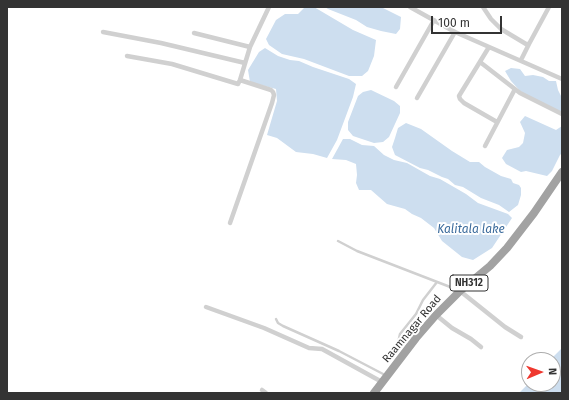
<!DOCTYPE html>
<html>
<head>
<meta charset="utf-8">
<style>
	body { margin:0 }
	#map { position:relative; width:569px; height:400px; overflow:hidden; background:#fff; font-family:"Fira Sans",sans-serif }
	canvas { display:block }
	.frame { position:absolute; inset:0; border:8px solid #333; pointer-events:none }
	.north { position:absolute; left:521px; top:352px; width:40px; height:40px; box-sizing:border-box; background:#fff; border:1px solid #adadad; border-radius:50%; rotate:88deg; font-size:11px; font-weight:700; line-height:16px; text-align:center; color:#333 }
	.north::after { content:''; display:block; margin:auto; width:14px; height:18px; background:#ef382f; clip-path:polygon(50% 0,100% 100%,50% 72%,0 100%) }
	.scale { position:absolute; left:431px; top:16px; width:71px; height:18px; box-sizing:border-box; border:2px solid #333; border-top:0; padding-left:5px; font-size:12px; line-height:14px; white-space:nowrap; color:#333; -webkit-text-stroke:3px #fff; paint-order:stroke }
</style>
</head>
<body>
<div id="map">
<canvas width="569" height="400"></canvas>
<div class="frame"></div>
<div class="north">N</div>
<div class="scale">100 m</div>
</div>
<script>
const ctx = document.querySelector('canvas').getContext('2d');
ctx.lineJoin = 'round';
function paint(path, color) {
  ctx.fillStyle = color;
  ctx.fill(path, 'evenodd');
}
function shape(rows) {
  const path = new Path2D();
  for (const r of rows) {
    path.moveTo(r[0], r[1]);
    for (let i = 2; i < r.length; i += 2) path.lineTo(r[i], r[i + 1]);
  }
  return path;
}
function strokePath(path, color, width, dash) {
  ctx.strokeStyle = color;
  ctx.lineWidth = width;
  ctx.lineCap = dash ? 'butt' : 'round';
  ctx.setLineDash(dash || []);
  ctx.stroke(path);
}
function write(font, color, halo, rows, align = 'center') {
  ctx.font = font + ' "Fira Sans",sans-serif';
  ctx.lineWidth = 4;
  ctx.setLineDash([]);
  ctx.textBaseline = 'middle';
  ctx.strokeStyle = halo;
  ctx.fillStyle = color;
  for (const [text, x, y, turn = 0] of rows) {
    ctx.save();
    ctx.translate(x, y);
    ctx.rotate((+turn || 0) * Math.PI / 180);
    ctx.textAlign = isNaN(turn) ? turn : align;
    if (halo) ctx.strokeText(text, 0, 0);
    ctx.fillText(text, 0, 0);
    ctx.restore();
  }
}
paint(shape([
	[314,7,353,30,376,40,374,56,368,71,362,76,349,76,304,59,282,54,269,45,266,39,276,20,285,14,298,14,304,8],
	[325,7,381,7,401,17,400,29,396,34,381,31,367,27,356,20,328,9],
	[265,48,278,56,290,60,299,61,313,67,349,79,356,84,353,97,337,140,327,158,313,154,296,152,277,138,267,135,277,101,276,89,250,82,248,70,259,52],
	[511,68,520,69,525,76,533,75,543,77,549,81,556,81,558,90,562,98,562,113,521,92,511,81,505,71],
	[371,90,394,101,400,106,400,113,389,137,383,142,374,143,353,136,348,130,348,122,358,96,363,92],
	[525,116,556,130,562,126,562,153,560,155,552,171,547,176,526,171,521,172,506,164,502,158,507,150,519,147,523,143,525,133,520,122],
	[406,123,421,129,452,151,470,162,479,162,485,167,501,176,511,179,513,183,519,185,521,188,521,195,518,205,509,212,499,205,481,198,463,187,455,185,448,179,442,177,428,170,420,168,395,155,392,147,395,138,398,128],
	[343,139,350,139,362,145,374,146,384,155,394,160,407,163,430,176,440,179,466,194,478,203,508,214,512,218,492,248,473,260,462,257,442,241,434,228,421,218,412,214,405,209,387,204,371,190,359,190,356,183,357,175,356,164,346,160,332,159],
	[562,348,562,393,519,393,529,383,529,384,553,384,553,360,550,360]
]), '#cddeef');
strokePath(shape([
	[338,241,357,251,458,290],
	[276,319,278,323,283,326,339,351,385,375],
	[397,347,400,334,416,314,423,300,437,282]
]), '#d0d0d0', 2.5);
strokePath(shape([
	[410,7,455,32,562,79],
	[483,7,491,19,501,29,526,44,529,44,549,7],
	[103,32,161,43,245,63],
	[194,33,250,47],
	[489,47,459,96,460,99,464,103,497,122],
	[127,56,172,64,238,84,240,80,250,47,269,7],
	[521,60,529,44],
	[480,62,520,93,562,114],
	[396,87,434,20],
	[417,98,455,32],
	[485,146,515,89],
	[230,223,272,103,274,95,273,92,271,90,240,80],
	[460,291,505,327,521,337],
	[206,307,264,328,309,348,322,349,382,382],
	[436,315,452,328,471,339,481,347],
	[262,390,266,393]
]), '#d0d0d0', 4.5);
strokePath(shape([
	[374,393,416,338,436,315,460,291,490,266,507,248,534,213,562,172]
]), '#a2a2a2', 8);
for (const [x, y, w] of [
	[469,283,38]
]) {
  const box = new Path2D();
  box.roundRect(x - w / 2, y - 8, w, 16, 3);
  ctx.fillStyle = '#fff';
  ctx.fill(box);
  strokePath(box, '#333', 1);
}
write('bold 10px', '#333', null, [
	["NH312",469,283]
]);
write('11px', '#333', '#fff', [
	["Raamnagar Road",412,329,-50]
]);
write('italic 12px', '#3a6a9b', '#fff', [
	["Kalitala lake",471,230]
]);
</script>
</body>
</html>
